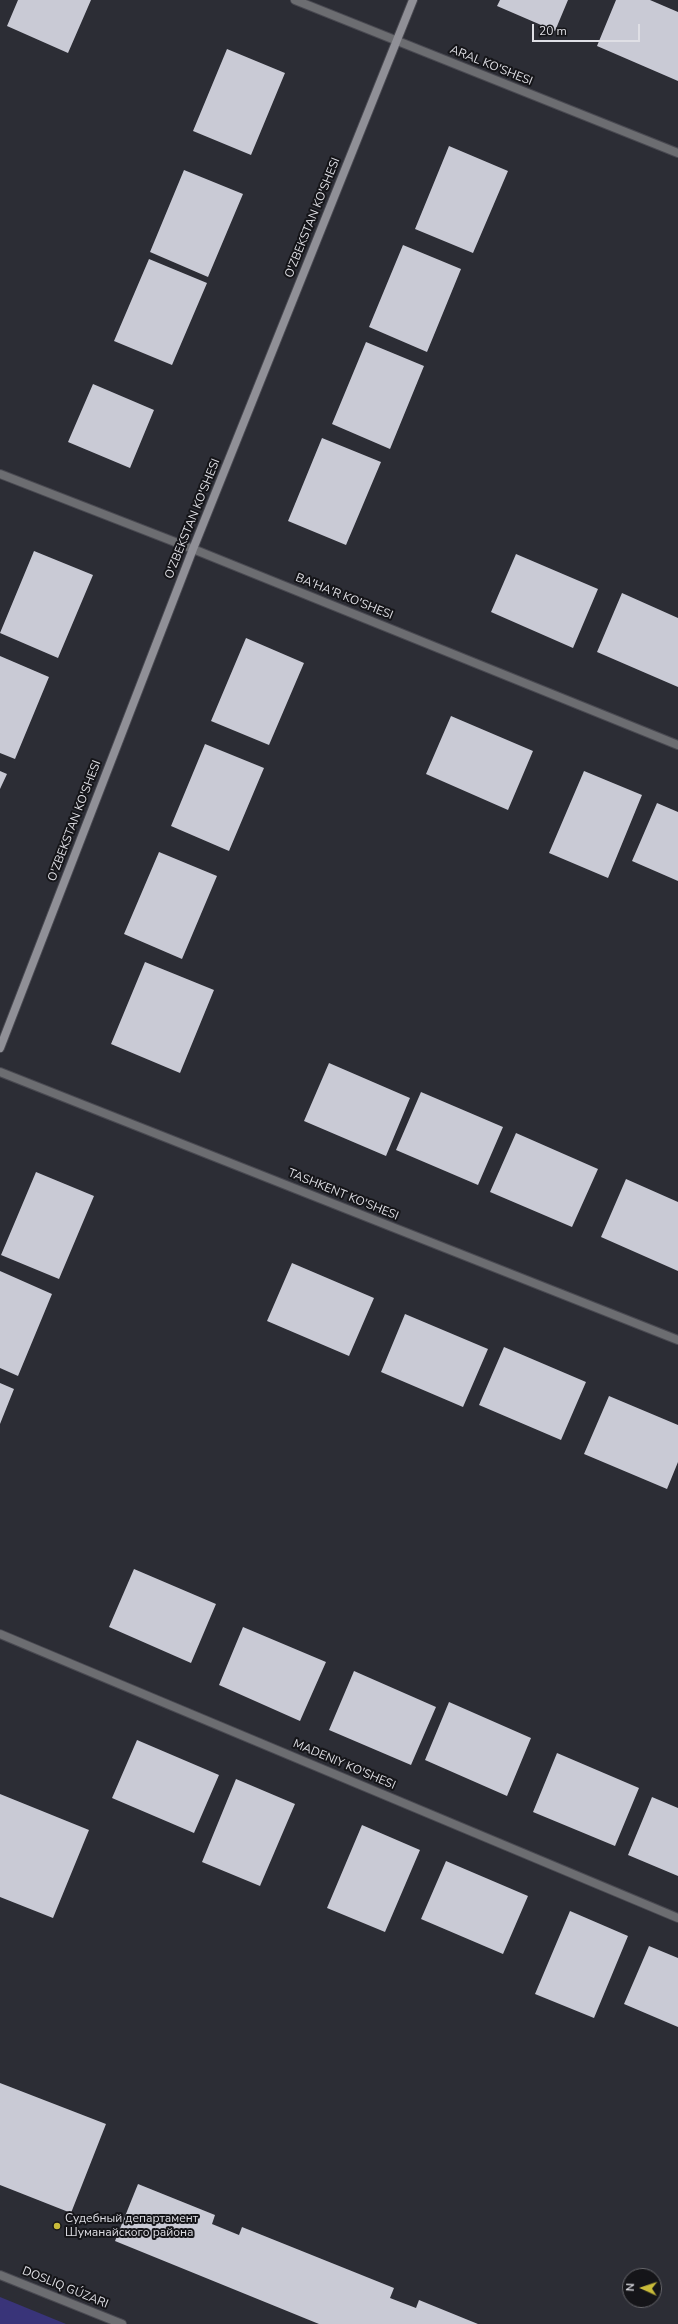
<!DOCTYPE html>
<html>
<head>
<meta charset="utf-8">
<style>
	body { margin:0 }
	#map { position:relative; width:678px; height:2324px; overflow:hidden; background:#2c2d35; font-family:"Nunito Sans",sans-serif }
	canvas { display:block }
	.north { position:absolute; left:622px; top:2268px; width:40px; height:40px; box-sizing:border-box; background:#151519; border:1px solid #66666b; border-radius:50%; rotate:273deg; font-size:11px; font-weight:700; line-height:16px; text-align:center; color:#dfdfe5 }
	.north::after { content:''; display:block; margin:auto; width:14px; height:18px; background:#c9bb3a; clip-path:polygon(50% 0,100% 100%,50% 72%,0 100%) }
	.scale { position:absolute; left:532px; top:24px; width:108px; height:18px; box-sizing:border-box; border:2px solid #dfdfe5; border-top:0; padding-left:5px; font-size:12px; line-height:14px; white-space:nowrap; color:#dfdfe5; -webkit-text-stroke:3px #151519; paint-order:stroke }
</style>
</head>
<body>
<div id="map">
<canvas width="678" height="2324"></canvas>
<div class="north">N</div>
<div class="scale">20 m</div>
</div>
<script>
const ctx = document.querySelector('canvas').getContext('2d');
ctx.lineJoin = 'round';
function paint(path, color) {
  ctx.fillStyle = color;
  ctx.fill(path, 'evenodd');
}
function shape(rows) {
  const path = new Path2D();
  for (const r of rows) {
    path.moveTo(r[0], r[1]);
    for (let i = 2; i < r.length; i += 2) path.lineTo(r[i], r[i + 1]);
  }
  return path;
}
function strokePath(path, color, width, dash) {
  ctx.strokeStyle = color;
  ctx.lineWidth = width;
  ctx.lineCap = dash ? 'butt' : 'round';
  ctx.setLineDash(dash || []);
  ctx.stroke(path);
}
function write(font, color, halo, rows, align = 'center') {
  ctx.font = font + ' "Nunito Sans",sans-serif';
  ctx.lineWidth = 4;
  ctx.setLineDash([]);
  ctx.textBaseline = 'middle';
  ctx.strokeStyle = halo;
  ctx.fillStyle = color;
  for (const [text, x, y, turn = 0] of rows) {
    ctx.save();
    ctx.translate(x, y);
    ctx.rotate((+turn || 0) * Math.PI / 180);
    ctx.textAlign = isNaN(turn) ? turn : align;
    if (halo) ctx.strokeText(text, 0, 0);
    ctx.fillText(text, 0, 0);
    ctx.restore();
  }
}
paint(shape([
	[0,2297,66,2324,0,2324]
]), '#393479');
paint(shape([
	[18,0,91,0,68,53,7,26],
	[500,0,568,0,555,31,497,6],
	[616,0,650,0,678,12,678,81,597,46],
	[227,49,285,73,251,155,193,131],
	[449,146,508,171,473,253,415,229],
	[184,170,243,194,208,277,150,252],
	[403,245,461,269,427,352,369,327],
	[149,259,207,283,172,365,114,341],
	[366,342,424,366,390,449,332,424],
	[93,384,154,410,130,468,68,442],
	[322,438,381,462,346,545,288,521],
	[34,551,93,575,58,658,0,633],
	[516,554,598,589,573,648,491,612],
	[622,593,678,618,678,687,597,652],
	[246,638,304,663,269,745,211,721],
	[0,656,49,677,15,759,0,753],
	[451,716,533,751,508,810,426,774],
	[205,744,264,768,229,851,171,826],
	[0,771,7,774,0,789],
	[584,771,642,795,608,878,549,853],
	[657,803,678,812,678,881,632,861],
	[159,852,217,876,182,959,124,934],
	[145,962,214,990,180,1073,111,1044],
	[329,1063,410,1098,386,1156,304,1121],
	[421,1092,503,1127,478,1185,396,1150],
	[516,1133,598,1169,572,1227,490,1192],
	[36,1172,94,1196,59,1279,1,1255],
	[626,1179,678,1202,678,1271,601,1237],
	[292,1263,374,1298,349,1356,267,1321],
	[0,1271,52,1294,18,1376,0,1368],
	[405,1314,488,1349,463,1407,381,1372],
	[504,1347,586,1382,561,1440,479,1405],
	[0,1383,14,1389,0,1424],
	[609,1396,678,1425,678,1462,667,1489,584,1454],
	[134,1569,216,1604,191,1663,109,1627],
	[243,1627,326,1662,300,1721,219,1685],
	[354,1671,436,1707,411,1765,329,1730],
	[449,1702,531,1738,507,1796,425,1760],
	[137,1740,219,1775,194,1833,112,1798],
	[557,1753,639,1788,615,1846,533,1812],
	[236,1779,295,1804,260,1886,202,1862],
	[0,1794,89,1830,53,1918,0,1897],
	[652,1797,678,1808,678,1876,628,1855],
	[362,1825,420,1850,385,1932,327,1908],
	[446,1861,528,1896,503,1954,421,1919],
	[570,1911,628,1936,594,2018,535,1994],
	[649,1946,678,1958,678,2027,624,2004],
	[0,2083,106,2124,71,2213,0,2185],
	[138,2184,215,2215,212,2224,239,2235,242,2227,394,2288,390,2298,416,2308,419,2300,478,2324,319,2324,115,2241]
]), '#c9cad5');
const minor = shape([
	[295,0,678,153],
	[0,474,193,549,678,745],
	[0,1072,678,1340],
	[0,1634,678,1918],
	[0,2275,122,2324]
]);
const secondary = shape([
	[0,1048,193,549,413,0]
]);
strokePath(minor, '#494951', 10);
strokePath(secondary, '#494951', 10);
strokePath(minor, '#6c6d71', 8);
strokePath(secondary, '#909097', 8);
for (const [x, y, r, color] of [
	[57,2226,4,"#c9bb3a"]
]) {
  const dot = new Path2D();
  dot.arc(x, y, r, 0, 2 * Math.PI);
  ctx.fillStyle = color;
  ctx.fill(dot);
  strokePath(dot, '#151519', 1.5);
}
write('12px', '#dfdfe5', '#151519', [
	["ARAL KO'SHESI",491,66,22],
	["O'ZBEKSTAN KO'SHESI",313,218,-68],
	["O'ZBEKSTAN KO'SHESI",193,519,-68],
	["BA'HA'R KO'SHESI",344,597,22],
	["O'ZBEKSTAN KO'SHESI",75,821,-69],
	["TASHKENT KO'SHESI",343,1195,22],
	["MADENIY KO'SHESI",344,1765,23],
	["DOSLIQ GÚZARI",65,2288,22]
]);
write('12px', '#dfdfe5', '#151519', [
	["Судебный департамент",65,2219],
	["Шуманайского района",65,2233]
], 'left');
</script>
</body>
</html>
